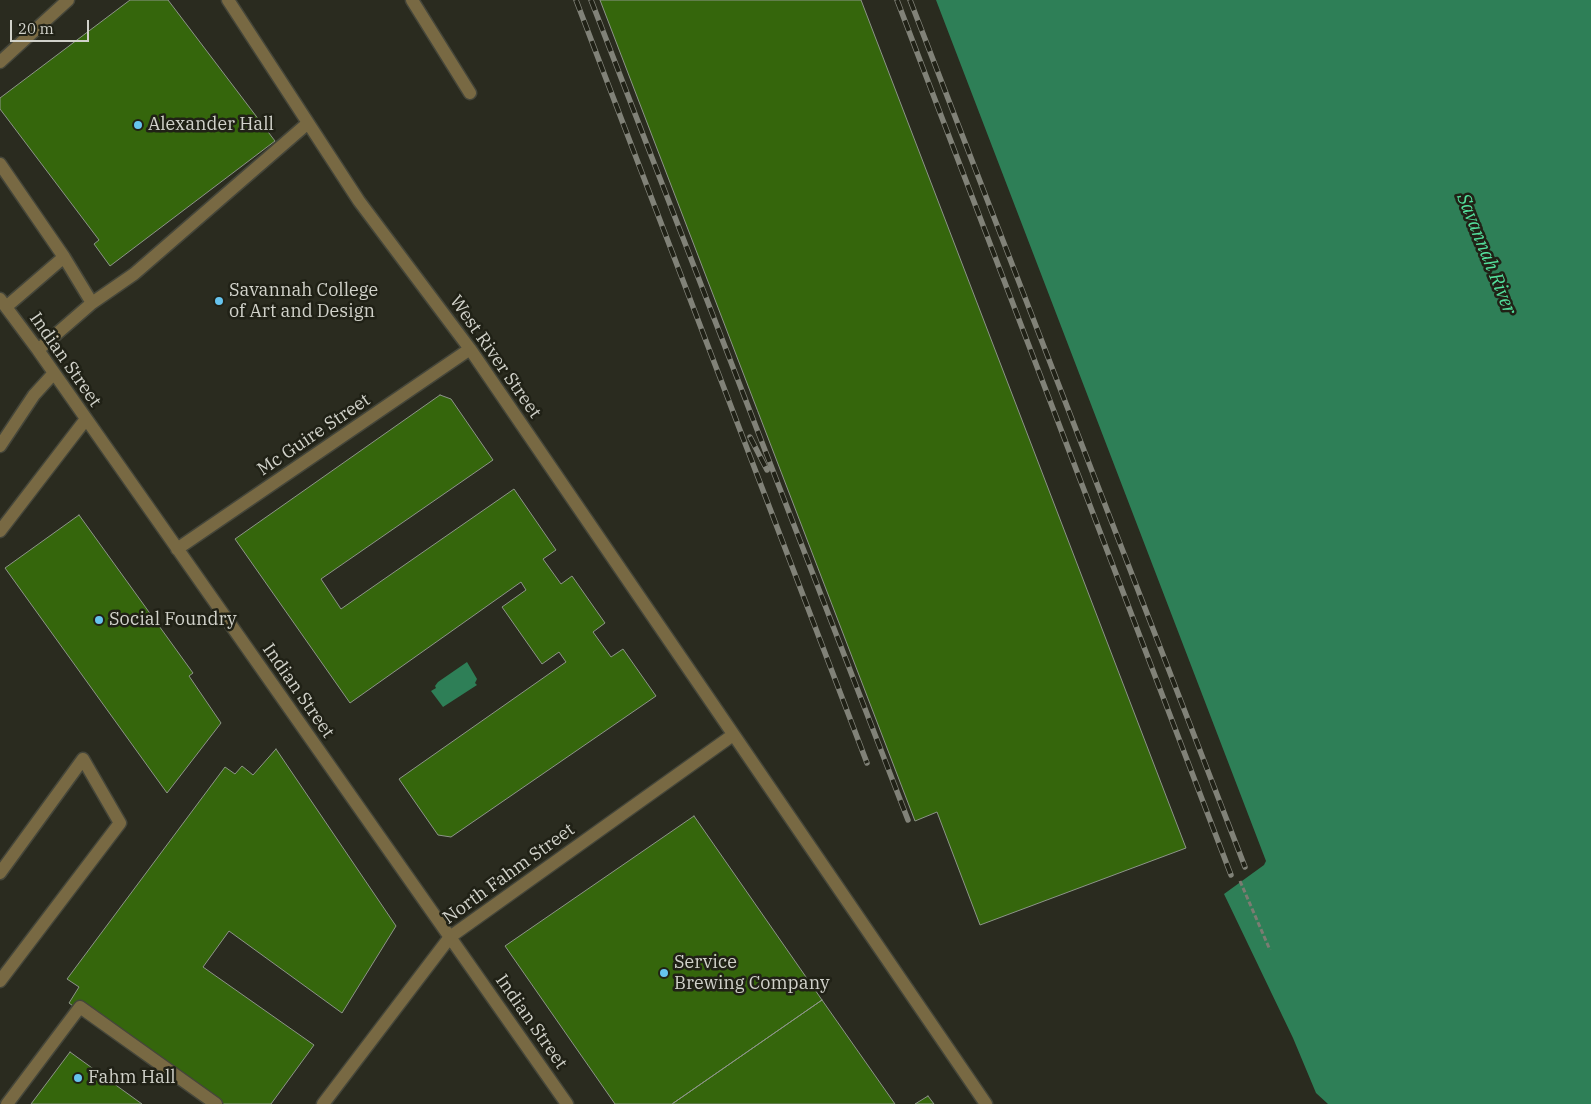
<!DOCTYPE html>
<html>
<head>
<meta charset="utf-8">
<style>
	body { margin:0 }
	#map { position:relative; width:1591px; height:1104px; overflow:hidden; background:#2a2b1f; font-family:"IBM Plex Serif",serif }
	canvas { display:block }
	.scale { position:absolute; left:10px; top:20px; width:79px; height:22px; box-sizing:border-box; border:2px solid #d1d2ca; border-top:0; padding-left:6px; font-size:15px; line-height:18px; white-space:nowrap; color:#d1d2ca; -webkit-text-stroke:4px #202116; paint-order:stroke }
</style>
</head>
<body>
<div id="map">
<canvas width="1591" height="1104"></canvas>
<div class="scale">20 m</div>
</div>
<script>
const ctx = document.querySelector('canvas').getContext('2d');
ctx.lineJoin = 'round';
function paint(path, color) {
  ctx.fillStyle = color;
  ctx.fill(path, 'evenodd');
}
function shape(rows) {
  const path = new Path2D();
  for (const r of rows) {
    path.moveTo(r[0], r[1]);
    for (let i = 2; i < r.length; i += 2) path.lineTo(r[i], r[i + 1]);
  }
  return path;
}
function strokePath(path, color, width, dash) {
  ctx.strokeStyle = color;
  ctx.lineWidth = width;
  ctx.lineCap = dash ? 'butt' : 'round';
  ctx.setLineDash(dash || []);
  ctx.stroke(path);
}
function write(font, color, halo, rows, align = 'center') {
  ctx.font = font + ' "IBM Plex Serif",serif';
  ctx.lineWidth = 5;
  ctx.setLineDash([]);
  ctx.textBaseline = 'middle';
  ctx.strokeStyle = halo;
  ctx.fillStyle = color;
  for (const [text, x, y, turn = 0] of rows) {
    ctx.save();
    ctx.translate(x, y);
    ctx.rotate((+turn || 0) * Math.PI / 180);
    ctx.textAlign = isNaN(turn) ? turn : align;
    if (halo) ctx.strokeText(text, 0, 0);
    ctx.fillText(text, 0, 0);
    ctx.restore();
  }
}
paint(shape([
	[936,0,1591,0,1591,1104,1328,1104,1316,1093,1293,1038,1224,894,1264,865,1266,861],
	[467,662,477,679,475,683,477,685,443,707,431,691,436,688,435,686,438,682]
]), '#2e7f57');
const building = shape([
	[130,0,168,0,275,141,110,266,94,244,99,240,0,109,0,98,130,0],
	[600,0,861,0,1186,848,980,925,937,812,915,821,600,0],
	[440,395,451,399,493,460,321,579,341,609,514,489,556,550,543,559,561,584,572,576,605,623,593,632,611,657,623,649,656,696,451,837,438,835,399,779,566,662,559,652,542,664,502,607,526,590,521,582,350,703,235,539,440,395],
	[79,515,193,673,189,676,221,723,167,793,5,568,79,515],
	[276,749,396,926,342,1013,229,931,203,967,314,1045,271,1104,206,1104,69,1003,79,987,67,979,225,767,235,774,242,766,253,775,276,749],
	[694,816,822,1000,672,1104,615,1104,505,946,694,816],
	[822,1000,895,1104,672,1104,822,1000],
	[70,1052,142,1104,31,1104,70,1052],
	[928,1096,934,1104,915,1104,928,1096]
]);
paint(building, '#35660c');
strokePath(building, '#8d9589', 1);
const minor = shape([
	[228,0,359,201,470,349,986,1104],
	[412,0,470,93],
	[0,62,68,0],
	[0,164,64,257,6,307],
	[64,257,92,303],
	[0,299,38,350,567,1104],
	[38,350,92,303,134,274,308,123],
	[0,446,34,395,54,373],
	[0,531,86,419],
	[177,549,470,349],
	[0,873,83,759,120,823,0,981],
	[7,1104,80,1007,216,1104],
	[323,1104,450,937,733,735]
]);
strokePath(minor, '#45463a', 15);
strokePath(shape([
	[1240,881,1270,950]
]), '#7b7c72', 3, [5, 2.5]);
strokePath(minor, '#786943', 12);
const rail = shape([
	[576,0,867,763],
	[591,0,908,820],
	[897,0,1231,875],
	[910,0,1245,867],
	[750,437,767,470]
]);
strokePath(rail, '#818278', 5.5);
strokePath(rail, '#202116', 4, [11]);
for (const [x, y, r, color] of [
	[138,125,5,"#66c4ef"],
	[219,301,5,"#66c4ef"],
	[99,620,5,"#66c4ef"],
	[664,973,5,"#66c4ef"],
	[78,1078,5,"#66c4ef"]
]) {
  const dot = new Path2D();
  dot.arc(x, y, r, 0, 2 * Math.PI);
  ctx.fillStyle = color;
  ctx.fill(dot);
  strokePath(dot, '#202116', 2);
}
write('18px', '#d1d2ca', '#202116', [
	["Alexander Hall",148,125],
	["Savannah College",229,291],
	["of Art and Design",229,312],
	["Social Foundry",109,620],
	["Service",674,963],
	["Brewing Company",674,984],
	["Fahm Hall",88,1078]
], 'left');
write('18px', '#d1d2ca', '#202116', [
	["West River Street",495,357,55],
	["Indian Street",65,360,55],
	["Mc Guire Street",314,435,-34],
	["Indian Street",298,691,55],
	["North Fahm Street",509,874,-36],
	["Indian Street",531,1022,55]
]);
write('italic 19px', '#54e19d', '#202116', [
	["Savannah River",1486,254,68]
]);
</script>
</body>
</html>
